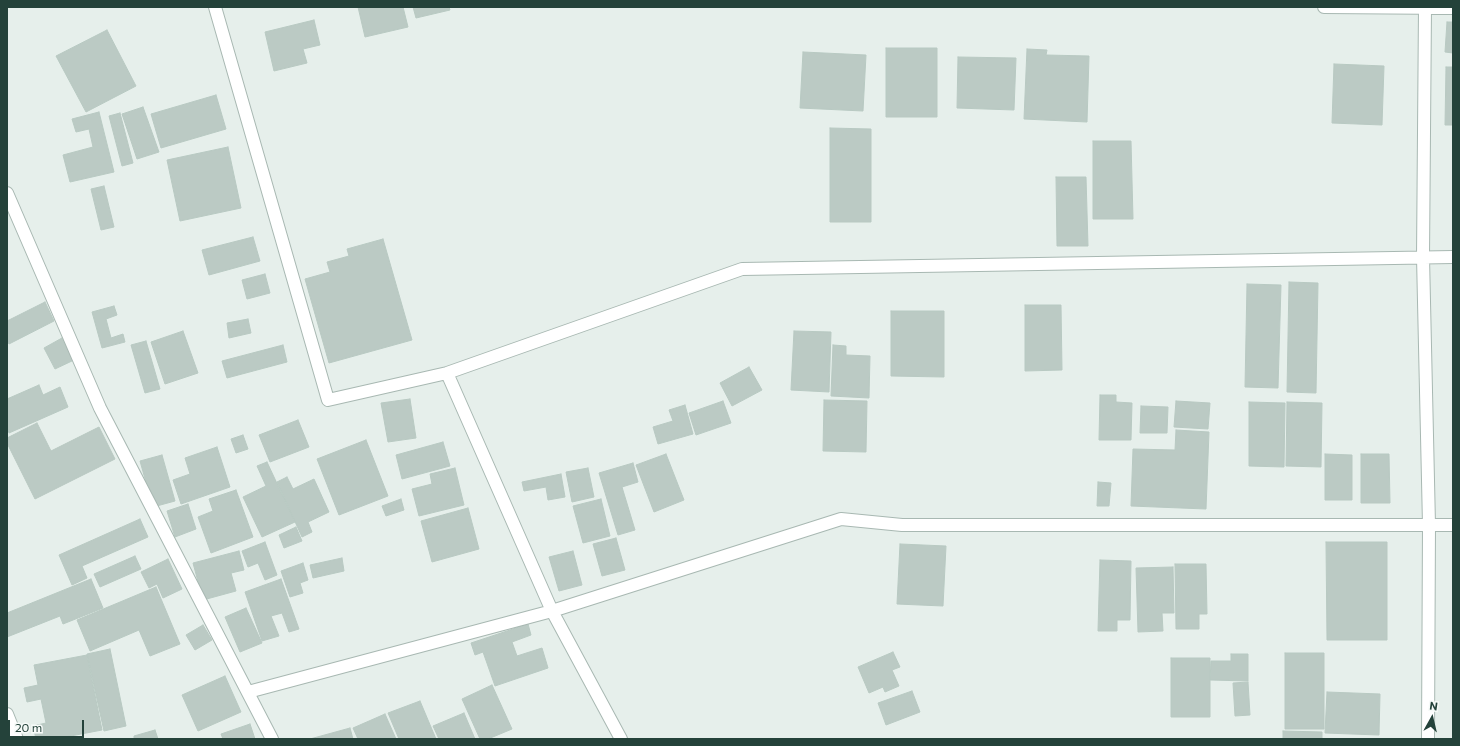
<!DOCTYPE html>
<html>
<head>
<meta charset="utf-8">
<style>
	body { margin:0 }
	#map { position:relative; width:1460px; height:746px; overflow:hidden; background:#e6efeb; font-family:Commissioner,sans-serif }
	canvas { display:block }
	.frame { position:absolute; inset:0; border:8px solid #24423a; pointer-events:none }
	.north { position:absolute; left:1412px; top:698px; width:40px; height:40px; -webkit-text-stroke:3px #f7fbf9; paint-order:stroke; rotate:8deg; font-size:11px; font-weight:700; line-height:16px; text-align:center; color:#24423a }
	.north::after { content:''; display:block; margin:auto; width:14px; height:18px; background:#24423a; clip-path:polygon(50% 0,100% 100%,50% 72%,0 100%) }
	.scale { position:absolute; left:8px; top:720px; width:76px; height:18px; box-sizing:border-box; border:2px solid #24423a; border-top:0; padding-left:5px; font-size:12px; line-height:14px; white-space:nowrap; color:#24423a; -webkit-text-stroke:3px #f7fbf9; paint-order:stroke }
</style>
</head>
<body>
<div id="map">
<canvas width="1460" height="746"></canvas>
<div class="frame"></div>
<div class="north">N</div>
<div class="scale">20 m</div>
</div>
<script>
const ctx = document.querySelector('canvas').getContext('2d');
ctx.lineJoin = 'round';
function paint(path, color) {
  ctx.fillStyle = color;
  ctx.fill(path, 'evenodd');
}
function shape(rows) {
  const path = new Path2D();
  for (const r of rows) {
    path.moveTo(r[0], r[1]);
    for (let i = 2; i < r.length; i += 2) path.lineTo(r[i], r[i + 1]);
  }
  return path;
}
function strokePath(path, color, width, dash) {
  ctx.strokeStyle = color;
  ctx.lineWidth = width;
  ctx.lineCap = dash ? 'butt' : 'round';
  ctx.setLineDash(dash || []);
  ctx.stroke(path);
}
const building = shape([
	[358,7,403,7,408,27,365,37,358,7],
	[413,7,449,7,450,10,416,18,413,7],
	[314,20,320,45,303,49,307,63,274,71,265,32,314,20],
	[1447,22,1453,22,1453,53,1445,52,1447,22],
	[107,30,136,86,86,112,56,56,107,30],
	[886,48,937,48,937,117,886,117,886,48],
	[1027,49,1047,50,1046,55,1089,56,1087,122,1024,119,1027,49],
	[803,52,866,55,863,111,800,108,803,52],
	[958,57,1016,58,1014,110,957,108,958,57],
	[1334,64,1384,66,1382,125,1332,123,1334,64],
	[1446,67,1453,67,1453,125,1445,125,1446,67],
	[216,95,226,129,161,148,151,114,216,95],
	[143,107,159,152,137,159,122,114,143,107],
	[99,112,114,172,70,182,63,155,93,147,89,129,76,132,72,119,99,112],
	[120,113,133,163,122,166,109,116,120,113],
	[830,128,871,129,871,222,830,222,830,128],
	[1093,141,1131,141,1133,219,1093,219,1093,141],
	[228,147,241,208,180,221,167,160,228,147],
	[1056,177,1086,177,1088,246,1057,246,1056,177],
	[104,186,114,227,101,230,91,189,104,186],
	[253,237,260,261,209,275,202,250,253,237],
	[383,239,412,340,329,363,305,279,330,272,327,262,349,256,347,249,383,239],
	[265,274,270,293,247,299,242,280,265,274],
	[1289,282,1318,283,1316,393,1287,392,1289,282],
	[1247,284,1281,285,1278,388,1245,387,1247,284],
	[45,302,54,321,9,344,7,340,7,321,45,302],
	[1025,305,1061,305,1062,370,1025,371,1025,305],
	[114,306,117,315,106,319,111,338,123,334,125,342,102,348,92,312,114,306],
	[891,311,944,311,944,377,891,376,891,311],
	[248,319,251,333,229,338,227,323,248,319],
	[183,331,198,373,165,384,151,342,183,331],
	[794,331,831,332,829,392,791,390,794,331],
	[62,338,74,360,55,369,44,348,62,338],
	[146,341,160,389,145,393,131,345,146,341],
	[283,345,287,362,227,378,222,361,283,345],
	[833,345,846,346,846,355,870,356,869,398,831,396,833,345],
	[749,367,762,390,732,406,720,383,749,367],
	[39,385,43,395,60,387,68,407,9,433,7,427,7,399,39,385],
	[1100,395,1116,395,1116,402,1132,403,1131,440,1099,440,1100,395],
	[410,399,416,438,388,442,381,403,410,399],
	[824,400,867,401,866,452,823,451,824,400],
	[723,401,731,423,696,435,689,413,723,401],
	[1176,401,1210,403,1208,429,1174,427,1176,401],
	[1249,402,1285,403,1284,467,1249,466,1249,402],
	[1287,402,1322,403,1321,467,1286,466,1287,402],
	[685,405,693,434,658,444,653,427,673,421,669,410,685,405],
	[1141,406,1168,407,1167,433,1140,433,1141,406],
	[298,420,309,447,270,462,259,435,298,420],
	[37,423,51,451,99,427,115,459,35,499,7,443,7,438,37,423],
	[1176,430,1209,432,1206,509,1131,506,1133,449,1175,450,1176,430],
	[243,435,248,449,236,453,231,439,243,435],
	[366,440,388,496,339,515,317,459,366,440],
	[443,442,450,466,402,479,396,455,443,442],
	[217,447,230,487,181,504,173,480,190,474,185,458,217,447],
	[666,454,684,500,654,512,636,465,666,454],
	[1325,454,1352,455,1352,500,1325,500,1325,454],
	[1361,454,1389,454,1390,503,1361,503,1361,454],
	[162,455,175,501,153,507,140,461,162,455],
	[267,462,295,522,262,537,243,497,266,486,257,466,267,462],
	[633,463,638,482,622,487,635,530,618,535,599,473,633,463],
	[455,468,464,505,419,516,412,489,432,484,430,474,455,468],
	[588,468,594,497,572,502,566,472,588,468],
	[561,474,565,497,548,500,546,487,524,491,522,482,561,474],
	[287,477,293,489,314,479,329,512,308,522,312,532,302,537,277,482,287,477],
	[1098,482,1111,483,1109,506,1097,506,1098,482],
	[236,490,253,537,211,553,198,517,213,511,209,499,236,490],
	[401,499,404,510,386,516,382,506,401,499],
	[601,499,610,536,583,543,573,506,601,499],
	[188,504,196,529,175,537,167,511,188,504],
	[468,508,479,549,432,562,421,521,468,508],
	[140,519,148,537,82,566,87,578,72,585,59,555,140,519],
	[296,527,302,541,284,548,279,535,296,527],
	[616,538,625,570,602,576,593,544,616,538],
	[265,542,277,575,265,580,258,563,248,567,242,551,265,542],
	[1326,542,1387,542,1387,640,1327,640,1326,542],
	[900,544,946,546,943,606,897,604,900,544],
	[239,551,244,570,231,573,236,591,203,600,193,563,239,551],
	[573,551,582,585,559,591,549,557,573,551],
	[135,556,141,569,100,587,94,574,135,556],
	[342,558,344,571,313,578,310,565,342,558],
	[168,559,182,589,163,598,157,584,149,588,141,572,168,559],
	[1100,560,1131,561,1130,620,1117,620,1117,631,1098,631,1100,560],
	[303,563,308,580,300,583,303,593,290,597,281,571,303,563],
	[1175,564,1206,564,1207,614,1199,614,1199,629,1176,629,1175,564],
	[1173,567,1174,613,1162,613,1163,631,1138,632,1136,568,1173,567],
	[91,579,103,608,63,624,60,616,7,637,7,613,91,579],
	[281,579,299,629,289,632,282,613,271,616,279,636,262,641,245,592,281,579],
	[156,587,180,644,150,656,139,630,90,651,77,620,156,587],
	[246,608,262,643,240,652,225,617,246,608],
	[528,624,531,635,512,642,517,656,542,648,548,668,495,686,483,652,475,655,471,643,528,624],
	[203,625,212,640,195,650,186,635,203,625],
	[110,649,126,726,104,731,87,654,110,649],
	[893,652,900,667,892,670,899,686,885,692,883,687,869,693,858,667,893,652],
	[1285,653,1324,653,1324,729,1285,729,1285,653],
	[1231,654,1248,654,1248,681,1210,680,1211,661,1231,661,1231,654],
	[87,655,102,730,55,739,36,739,33,726,46,723,41,699,27,702,24,688,38,685,34,665,87,655],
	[1171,658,1210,658,1210,717,1171,717,1171,658],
	[225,676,241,712,198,731,182,695,225,676],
	[1248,682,1250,715,1235,716,1233,683,1248,682],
	[492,685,512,729,488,739,480,739,462,699,492,685],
	[912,691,920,712,886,725,878,703,912,691],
	[1327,692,1380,694,1379,735,1325,733,1327,692],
	[420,701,436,739,399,739,388,713,420,701],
	[464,713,475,739,439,739,433,726,464,713],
	[385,714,396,739,358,739,353,728,385,714],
	[250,724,255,739,223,739,221,734,250,724],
	[350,728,353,739,310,739,350,728],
	[155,730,158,739,134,739,134,736,155,730],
	[1283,731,1322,732,1322,739,1283,739,1283,731]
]);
paint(building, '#bbcac4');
strokePath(building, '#b8c9c2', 1);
const minor = shape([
	[215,7,328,400,447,373,742,269,1453,257],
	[1324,7,1453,8],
	[1425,7,1423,257,1429,525,1428,739],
	[7,193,100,408,272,739],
	[447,373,552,611,621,739],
	[248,692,552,611,841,519,902,525,1453,525],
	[7,714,17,739]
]);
strokePath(minor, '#a8b8b2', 14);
strokePath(minor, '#fff', 12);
</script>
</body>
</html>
